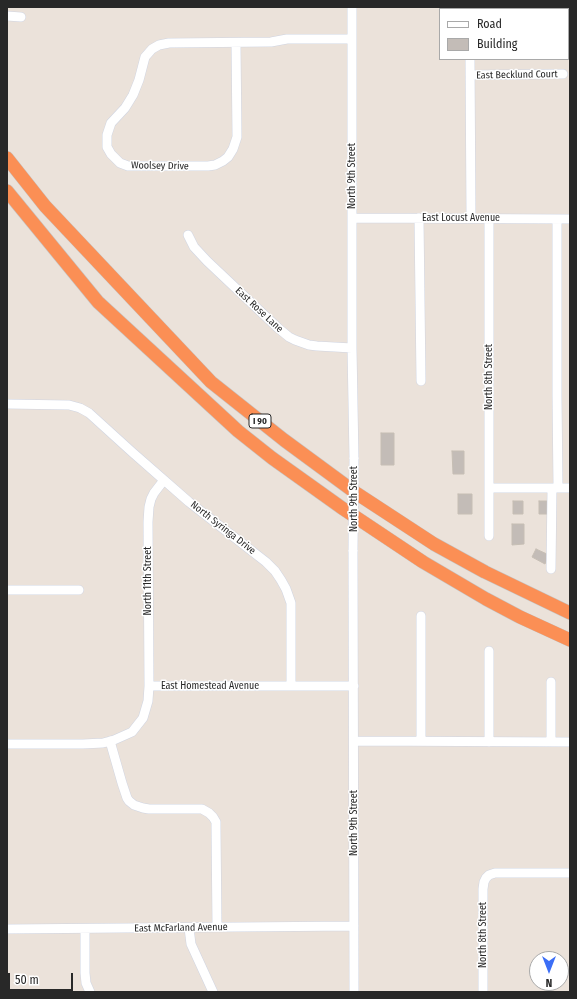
<!DOCTYPE html>
<html>
<head>
<meta charset="utf-8">
<style>
	body { margin:0 }
	#map { position:relative; width:577px; height:999px; overflow:hidden; background:#ebe2da; font-family:"Fira Sans Condensed",sans-serif }
	canvas { display:block }
	.frame { position:absolute; inset:0; border:8px solid #282828; pointer-events:none }
	.legend { position:absolute; left:439px; top:8px; width:130px; height:52px; box-sizing:border-box; background:#fff; border:1px solid #a9a9a9; margin:0; padding:5px 7px; list-style:none; font-size:12px; color:#282828 }
	.legend li { display:flex; align-items:center; gap:8px; height:20px }
	.legend b { width:20px; border:1px solid #a9a9a9 }
	.north { position:absolute; left:529px; top:951px; width:40px; height:40px; box-sizing:border-box; background:#fff; border:1px solid #a9a9a9; border-radius:50%; rotate:180deg; font-size:11px; font-weight:700; line-height:16px; text-align:center; color:#282828 }
	.north::after { content:''; display:block; margin:auto; width:14px; height:18px; background:#3c6ef6; clip-path:polygon(50% 0,100% 100%,50% 72%,0 100%) }
	.scale { position:absolute; left:8px; top:973px; width:65px; height:18px; box-sizing:border-box; border:2px solid #282828; border-top:0; padding-left:5px; font-size:12px; line-height:14px; white-space:nowrap; color:#282828; -webkit-text-stroke:3px #fff; paint-order:stroke }
</style>
</head>
<body>
<div id="map">
<canvas width="577" height="999"></canvas>
<div class="frame"></div>
<ul class="legend">
<li><b style="height:5px;background:#fff"></b>Road</li>
<li><b style="height:11px;background:#c3bcb7"></b>Building</li>
</ul>
<div class="north">N</div>
<div class="scale">50 m</div>
</div>
<script>
const ctx = document.querySelector('canvas').getContext('2d');
ctx.lineJoin = 'round';
function paint(path, color) {
  ctx.fillStyle = color;
  ctx.fill(path, 'evenodd');
}
function shape(rows) {
  const path = new Path2D();
  for (const r of rows) {
    path.moveTo(r[0], r[1]);
    for (let i = 2; i < r.length; i += 2) path.lineTo(r[i], r[i + 1]);
  }
  return path;
}
function strokePath(path, color, width, dash) {
  ctx.strokeStyle = color;
  ctx.lineWidth = width;
  ctx.lineCap = dash ? 'butt' : 'round';
  ctx.setLineDash(dash || []);
  ctx.stroke(path);
}
function write(font, color, halo, rows, align = 'center') {
  ctx.font = font + ' "Fira Sans Condensed",sans-serif';
  ctx.lineWidth = 3;
  ctx.setLineDash([]);
  ctx.textBaseline = 'middle';
  ctx.strokeStyle = halo;
  ctx.fillStyle = color;
  for (const [text, x, y, turn = 0] of rows) {
    ctx.save();
    ctx.translate(x, y);
    ctx.rotate((+turn || 0) * Math.PI / 180);
    ctx.textAlign = isNaN(turn) ? turn : align;
    if (halo) ctx.strokeText(text, 0, 0);
    ctx.fillText(text, 0, 0);
    ctx.restore();
  }
}
const building = shape([
	[381,433,394,433,394,465,381,465,381,433],
	[452,451,464,451,464,474,453,474,452,451],
	[458,494,472,494,472,514,458,514,458,494],
	[513,501,523,501,523,514,513,514,513,501],
	[539,501,549,501,549,514,539,514,539,501],
	[512,524,524,524,524,544,512,545,512,524],
	[536,549,549,555,545,564,532,557,536,549]
]);
paint(building, '#c3bcb7');
strokePath(building, '#c6beb4', 1);
const minor = shape([
	[352,7,352,348,354,459],
	[470,7,470,9],
	[7,16,21,17],
	[236,43,237,137,233,149,228,157,223,161,215,165,208,166,128,166,120,163,111,154,107,147,107,135,111,123,125,108,133,95,139,80,145,57,152,49,159,45,169,43,271,42,287,39,352,39],
	[470,59,471,218],
	[470,75,563,74],
	[352,218,570,219],
	[419,218,421,381],
	[489,218,489,536],
	[557,219,557,396,558,488],
	[188,235,194,247,207,261,278,328,289,337,295,340,309,345,317,346,352,348],
	[7,404,69,405,80,408,89,413,132,452,189,502,266,562,275,571,281,580,286,589,291,603,291,686],
	[489,488,570,488],
	[353,550,354,992],
	[551,569,552,488],
	[7,590,79,590],
	[421,616,421,741],
	[149,686,354,686],
	[110,741,122,783,127,798,129,801,134,805,143,808,149,809,202,809,209,813,213,817,216,822,216,827,217,927],
	[354,741,570,742],
	[489,742,489,651],
	[551,742,551,682],
	[7,744,83,744,103,743,114,740,132,732,143,718,148,701,149,686,148,522,149,507,151,499,154,493,164,480],
	[189,928,191,944,213,992],
	[7,929,354,926],
	[85,929,85,973,86,983,90,992],
	[483,992,483,889,484,882,486,878,489,875,495,873,570,873]
]);
const highway = shape([
	[7,158,45,206,211,382,284,440,356,493,434,544,485,572,570,613],
	[7,191,98,302,238,431,272,458,342,508,423,562,486,599,520,617,570,640]
]);
strokePath(minor, '#cfd4e1', 10);
strokePath(highway, '#c3c3c3', 14);
strokePath(minor, '#fff', 9);
strokePath(highway, '#fb8f55', 13);
const minorBridge = shape([
	[353,550,354,459]
]);
strokePath(minorBridge, '#cfd4e1', 10, []);
strokePath(minorBridge, '#fff', 9);
for (const [x, y, w] of [
	[260,421,22]
]) {
  const box = new Path2D();
  box.roundRect(x - w / 2, y - 7, w, 14, 3);
  ctx.fillStyle = '#fff';
  ctx.fill(box);
  strokePath(box, '#282828', 1);
}
write('bold 9px', '#282828', null, [
	["I 90",260,421]
]);
write('10px', '#282828', '#fff', [
	["East Becklund Court",517,75,-1],
	["Woolsey Drive",160,166,1],
	["North 9th Street",352,176,-90],
	["East Locust Avenue",461,218],
	["East Rose Lane",259,310,43],
	["North 8th Street",489,377,-90],
	["North 9th Street",354,499,-90],
	["North Syringa Drive",223,528,38],
	["North 11th Street",148,581,-90],
	["East Homestead Avenue",210,686],
	["North 9th Street",354,823,-90],
	["East McFarland Avenue",181,928,-1],
	["North 8th Street",483,935,-90]
]);
</script>
</body>
</html>
